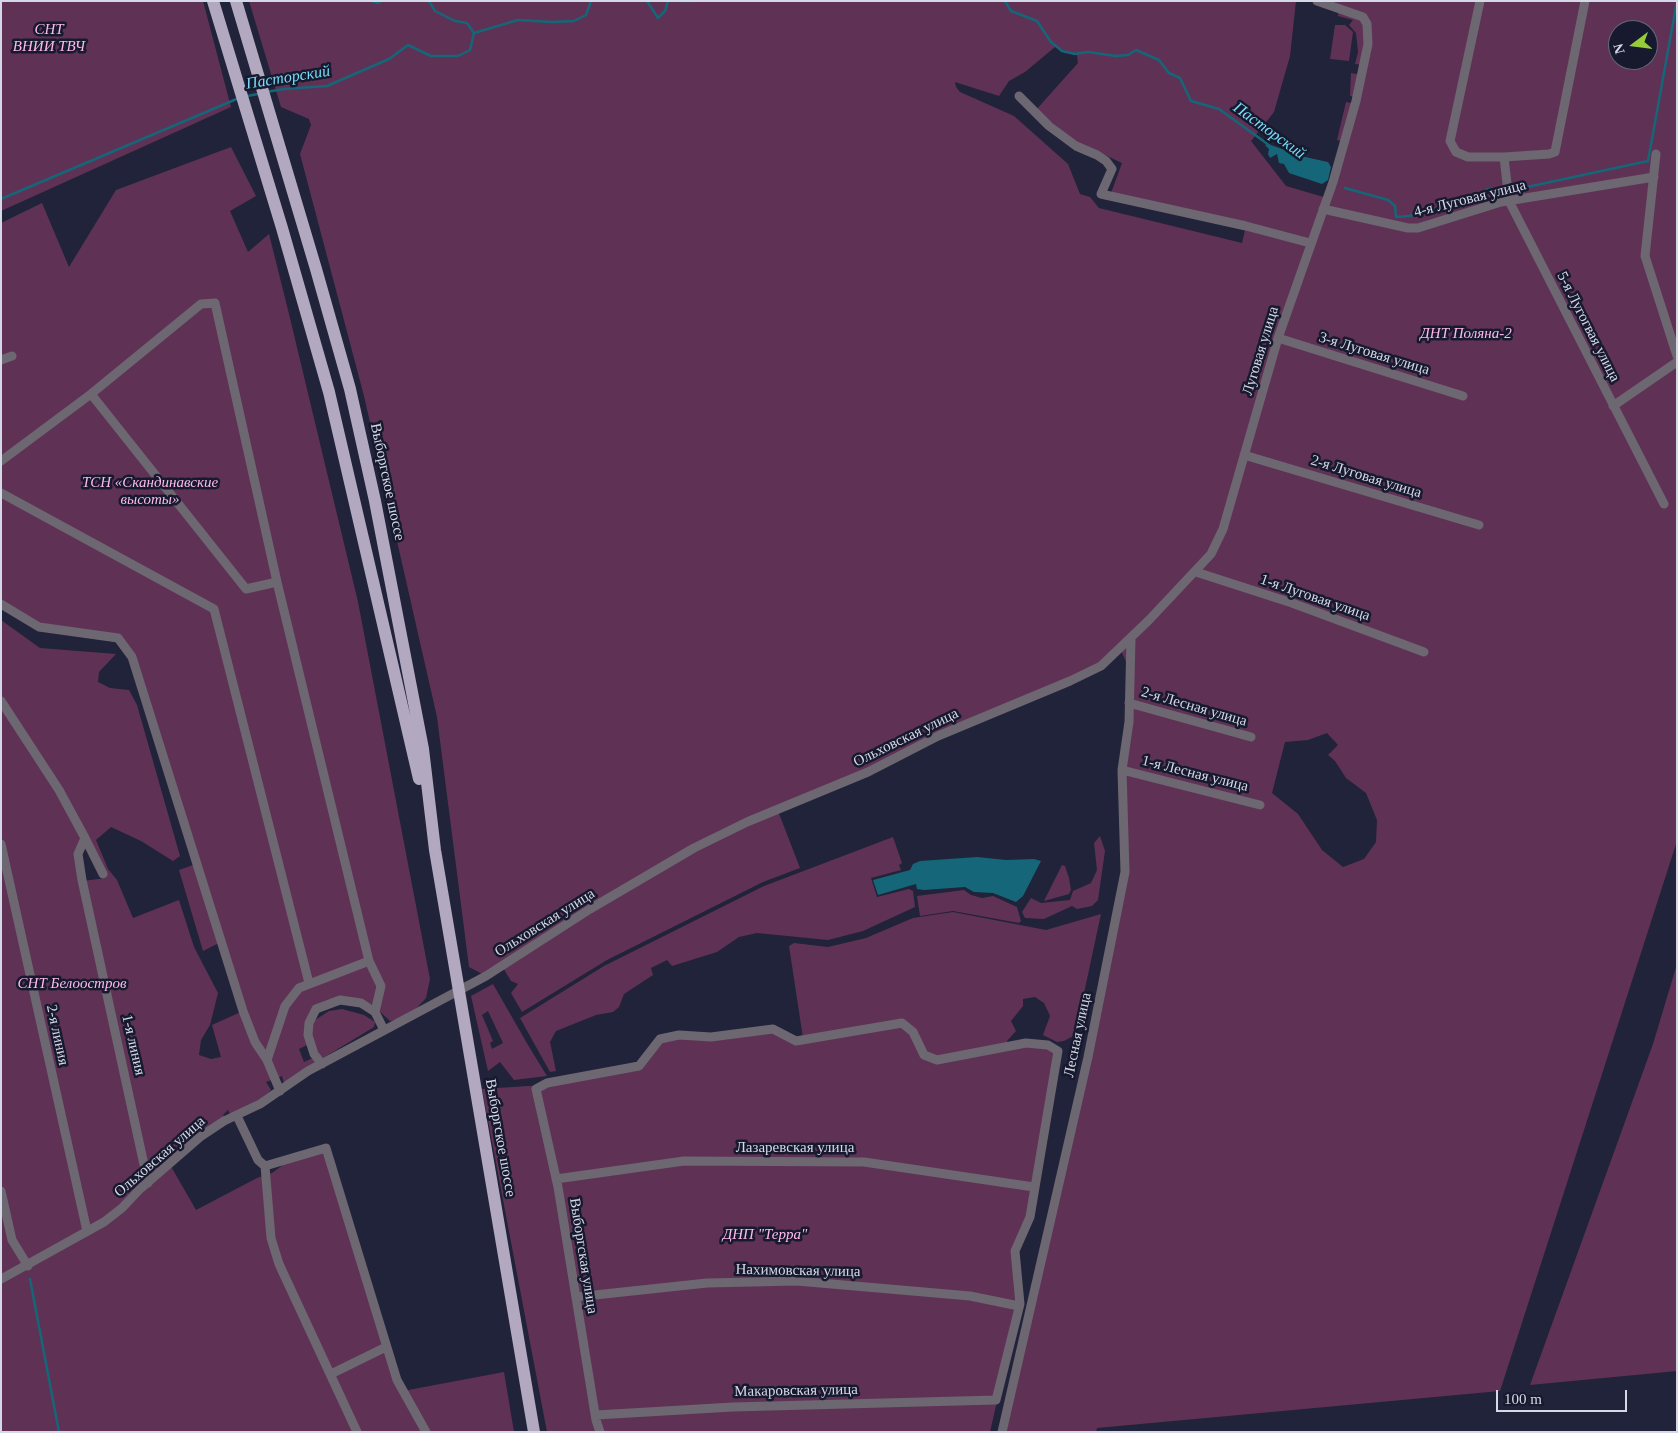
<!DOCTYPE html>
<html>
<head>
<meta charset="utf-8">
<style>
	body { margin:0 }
	#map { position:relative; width:1678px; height:1433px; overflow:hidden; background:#202339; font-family:Georgia,serif }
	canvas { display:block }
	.frame { position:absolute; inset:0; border:2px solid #d5d8e6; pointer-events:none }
	.north { position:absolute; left:1608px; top:20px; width:50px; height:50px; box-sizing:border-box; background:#171a2e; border:1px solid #636678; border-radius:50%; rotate:255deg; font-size:14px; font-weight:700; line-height:20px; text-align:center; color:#d5d8e6 }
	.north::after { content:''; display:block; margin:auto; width:18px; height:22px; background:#95cc3b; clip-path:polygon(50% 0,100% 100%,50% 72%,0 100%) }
	.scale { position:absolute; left:1496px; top:1390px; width:131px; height:22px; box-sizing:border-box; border:2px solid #d5d8e6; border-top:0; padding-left:6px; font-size:15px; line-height:18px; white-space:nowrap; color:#d5d8e6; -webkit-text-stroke:4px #171a2e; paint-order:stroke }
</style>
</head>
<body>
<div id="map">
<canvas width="1678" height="1433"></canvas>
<div class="frame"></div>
<div class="north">N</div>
<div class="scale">100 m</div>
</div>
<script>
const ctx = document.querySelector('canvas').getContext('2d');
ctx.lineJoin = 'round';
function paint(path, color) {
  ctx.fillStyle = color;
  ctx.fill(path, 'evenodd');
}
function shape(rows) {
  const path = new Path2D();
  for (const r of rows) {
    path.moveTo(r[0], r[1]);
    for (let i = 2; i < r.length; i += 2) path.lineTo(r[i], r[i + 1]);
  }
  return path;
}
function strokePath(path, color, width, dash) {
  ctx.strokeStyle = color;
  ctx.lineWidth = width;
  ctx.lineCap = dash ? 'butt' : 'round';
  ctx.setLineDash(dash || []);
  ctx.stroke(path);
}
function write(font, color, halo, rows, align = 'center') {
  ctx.font = font + ' Georgia,serif';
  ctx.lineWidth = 5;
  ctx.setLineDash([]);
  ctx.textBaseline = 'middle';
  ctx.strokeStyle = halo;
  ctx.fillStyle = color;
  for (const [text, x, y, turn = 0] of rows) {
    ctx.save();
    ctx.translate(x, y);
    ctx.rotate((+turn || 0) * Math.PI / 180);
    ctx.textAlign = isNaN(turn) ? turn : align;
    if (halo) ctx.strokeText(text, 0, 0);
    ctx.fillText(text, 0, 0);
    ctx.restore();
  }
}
paint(shape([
	[1,1,203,1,231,107,1,211],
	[249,1,1296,1,1290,56,1274,112,1251,141,1286,186,1327,198,1345,142,1337,140,1346,102,1356,104,1357,97,1350,96,1351,73,1362,75,1364,65,1355,64,1358,52,1356,33,1349,25,1353,20,1338,16,1339,7,1317,1,1677,1,1677,841,1500,1391,1097,1428,1096,1432,1002,1432,1125,872,1123,767,1130,671,1120,648,1107,661,778,811,800,868,763,882,607,960,522,1012,511,993,518,984,511,981,502,966,486,976,469,967,437,717,364,396,300,154,311,125,309,119,281,107],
	[1618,30,1648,30,1648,60,1618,60],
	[1055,47,1077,55,1078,63,1036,110,1075,141,1122,163,1111,193,1246,226,1242,243,1099,208,1090,197,1080,194,1068,164,1014,116,960,92,956,87,955,82,999,96,1009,81,1025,72],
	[1327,733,1338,745,1328,755,1335,761,1346,778,1366,793,1377,820,1376,842,1364,859,1343,867,1322,850,1298,814,1272,793,1285,742,1308,740],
	[1335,25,1345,25,1353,32,1349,61,1330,59],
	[231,147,256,196,230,211,248,252,269,234,289,314,358,602,430,979,426,998,414,1011,396,1020,390,1021,373,1005,362,999,339,997,325,1001,314,1007,309,1044,299,1049,304,1062,315,1057,316,1062,284,1083,282,1076,266,1082,271,1090,268,1093,254,1103,230,1114,228,1110,223,1115,226,1118,169,1163,196,1210,257,1178,272,1173,294,1157,326,1148,403,1391,504,1372,514,1432,1,1432,1,620,40,648,116,654,99,672,98,682,110,688,129,690,137,705,180,856,173,861,141,841,111,827,96,840,108,869,117,880,133,918,179,900,194,947,218,993,210,1025,201,1040,199,1055,211,1059,221,1057,212,1025,243,1011,221,942,203,951,179,870,196,864,141,682,118,638,39,627,1,604,1,223,42,203,69,267,116,190],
	[84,838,101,870,106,878,83,881,78,854],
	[1100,836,1105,851,1098,900,1092,906,1077,909,1072,906,1044,919,1025,918,1022,912,1031,898,1041,903,1070,900,1073,891,1091,883,1097,870,1094,843],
	[893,837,902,863,899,865,901,870,871,878,877,897,909,889,913,891,915,907,863,931,828,940,757,933,739,937,717,952,672,966,667,960,651,968,653,975,624,994,619,1007,613,1012,596,1015,556,1031,550,1042,556,1071,550,1072,520,1018,604,966,764,886],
	[1062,865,1065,866,1069,878,1071,890,1069,894,1044,901],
	[964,890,971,895,982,898,993,896,1017,907,1021,921,1019,923,953,911,920,916,917,896],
	[953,912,1046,930,1101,914,1075,1035,1064,1041,1057,1042,1043,1035,1050,1016,1044,1003,1035,997,1023,999,1023,1006,1011,1021,1016,1031,1007,1041,1008,1044,1056,1050,1030,1217,1018,1241,1020,1301,990,1432,547,1432,482,1089,544,1085,638,1066,660,1039,773,1029,792,1041,803,1038,789,946,794,943,828,947,866,938,913,918],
	[1677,964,1677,1371,1530,1385,1653,1044],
	[493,984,528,1045,547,1076,514,1080,500,1062,488,1071,471,996],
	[488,1011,503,1043,492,1049,490,1043,493,1041,482,1015],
	[342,1009,364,1015,375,1022,374,1027,323,1058,317,1054,310,1036,312,1022,329,1011]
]), '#5f3255');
paint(shape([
	[1268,144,1285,150,1292,149,1296,155,1328,162,1331,167,1328,180,1322,184,1289,173,1284,164,1279,163,1277,154,1270,158,1268,154,1269,149,1265,145],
	[977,857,1006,860,1034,859,1041,861,1023,896,1016,902,993,893,974,892,965,887,924,890,917,889,916,884,878,895,873,880,910,870,913,864,920,861]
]), '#156678');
strokePath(shape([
	[372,1,378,3,382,1],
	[429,1,435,11,455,21,467,23,474,33],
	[647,1,658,18,665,11,668,1],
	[681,1,690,1],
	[1005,1,1011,11,1037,21,1051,42,1062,51,1075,54,1088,52,1116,56,1128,55,1136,50,1159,60,1169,73,1180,78,1191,101,1219,109,1269,145],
	[266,92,284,89,327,86,389,59,408,45,431,56,458,56,470,50,474,33,518,20,552,22,574,21,586,15,591,1],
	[247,96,258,94],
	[1345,188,1388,200,1395,206,1396,217,1409,216,1476,197,1488,189,1497,189],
	[1518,189,1648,161,1677,1],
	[1,199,239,98],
	[30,1279,59,1432]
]), '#156678', 2.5);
strokePath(shape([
	[1480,1,1450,141,1456,152,1468,157,1504,157,1549,154,1555,152,1585,1],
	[1019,96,1049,126,1076,146,1097,155,1106,161,1112,169,1101,194,1246,226,1310,243],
	[1656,154,1645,256,1677,356],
	[1504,157,1509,201,1664,504],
	[1323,209,1408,228,1418,228,1501,202,1654,177],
	[1278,338,1463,396],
	[1,360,12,356],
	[91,394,246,589,277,582],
	[1613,406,1677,362],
	[1244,455,1479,525],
	[1,461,91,394,201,304,215,303,277,582,369,961,381,986,375,1012],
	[1,493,214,609,309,983],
	[1196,572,1292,603,1424,652],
	[1,604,39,627,118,638,132,657,243,1011,255,1042,267,1060,280,1091],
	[1,701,59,790,85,838,78,854,82,880,148,1183],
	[1129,703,1251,737],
	[1122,770,1260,805],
	[85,838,103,874],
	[1,844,87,1231],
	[267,1060,285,1006,299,988,369,961],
	[322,1064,314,1054,308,1035,309,1023,316,1009,340,1000,361,1003,375,1012,384,1030],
	[237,1116,258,1160,265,1166,326,1148,397,1380,426,1432],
	[265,1166,271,1238,279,1264,357,1432],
	[556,1179,684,1161,864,1162,1034,1187],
	[1,1191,12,1240,28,1266],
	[1,1279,104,1222,122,1208,140,1189,200,1137,224,1121,260,1104,308,1071,486,976,590,909,694,848,747,822,868,772,938,736,1070,681,1101,666,1149,620,1211,554,1223,529,1278,338,1333,182,1356,101,1368,44,1367,24,1363,17,1317,1],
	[576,1297,707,1283,797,1281,970,1296,1019,1306],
	[331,1374,386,1347],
	[596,1415,733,1407,996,1400,1020,1304,1015,1251,1030,1217,1058,1051,1048,1045,1026,1043,937,1060,924,1055,913,1032,902,1023,796,1041,773,1029,711,1037,679,1035,660,1039,639,1066,547,1083,536,1089,558,1187,596,1420,600,1432],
	[1002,1432,1088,1057,1125,872,1122,770,1129,722,1131,638]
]), '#6c6771', 9);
strokePath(shape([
	[213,1,282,228,329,392,419,779],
	[236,1,316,269,350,389,375,501,423,749,435,850,534,1432]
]), '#b2a8bf', 12);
write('italic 15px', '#ffbaed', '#171a2e', [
	["СНТ",49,30],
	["ВНИИ ТВЧ",49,47],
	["ДНТ Поляна-2",1466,334],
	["ТСН «Скандинавские",150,483],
	["высоты»",150,500],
	["СНТ Белоостров",72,984],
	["ДНП \"Терра\"",765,1235]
]);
write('15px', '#d5d8e6', '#171a2e', [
	["4-я Луговая улица",1470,199,-14],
	["5-я Лугогвая улица",1588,327,63],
	["Луговая улица",1261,351,-73],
	["3-я Луговая улица",1374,354,17],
	["2-я Луговая улица",1366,477,17],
	["Выборгское шоссе",387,482,78],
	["1-я Луговая улица",1315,598,19],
	["2-я Лесная улица",1194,707,16],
	["Ольховская улица",906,738,-26],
	["1-я Лесная улица",1195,774,14],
	["Ольховская улица",545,923,-32],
	["2-я линия",57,1035,78],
	["Лесная улица",1078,1035,-78],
	["1-я линия",133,1045,77],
	["Выборгское шоссе",500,1138,80],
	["Лазаревская улица",795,1148],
	["Ольховская улица",160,1157,-41],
	["Выборгская улица",583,1256,81],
	["Нахимовская улица",798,1271,1],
	["Макаровская улица",796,1391,-1]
]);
write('italic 16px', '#77ddf8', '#171a2e', [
	["Пасторский",288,78,-9],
	["Пасторский",1269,131,36]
]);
</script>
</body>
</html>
